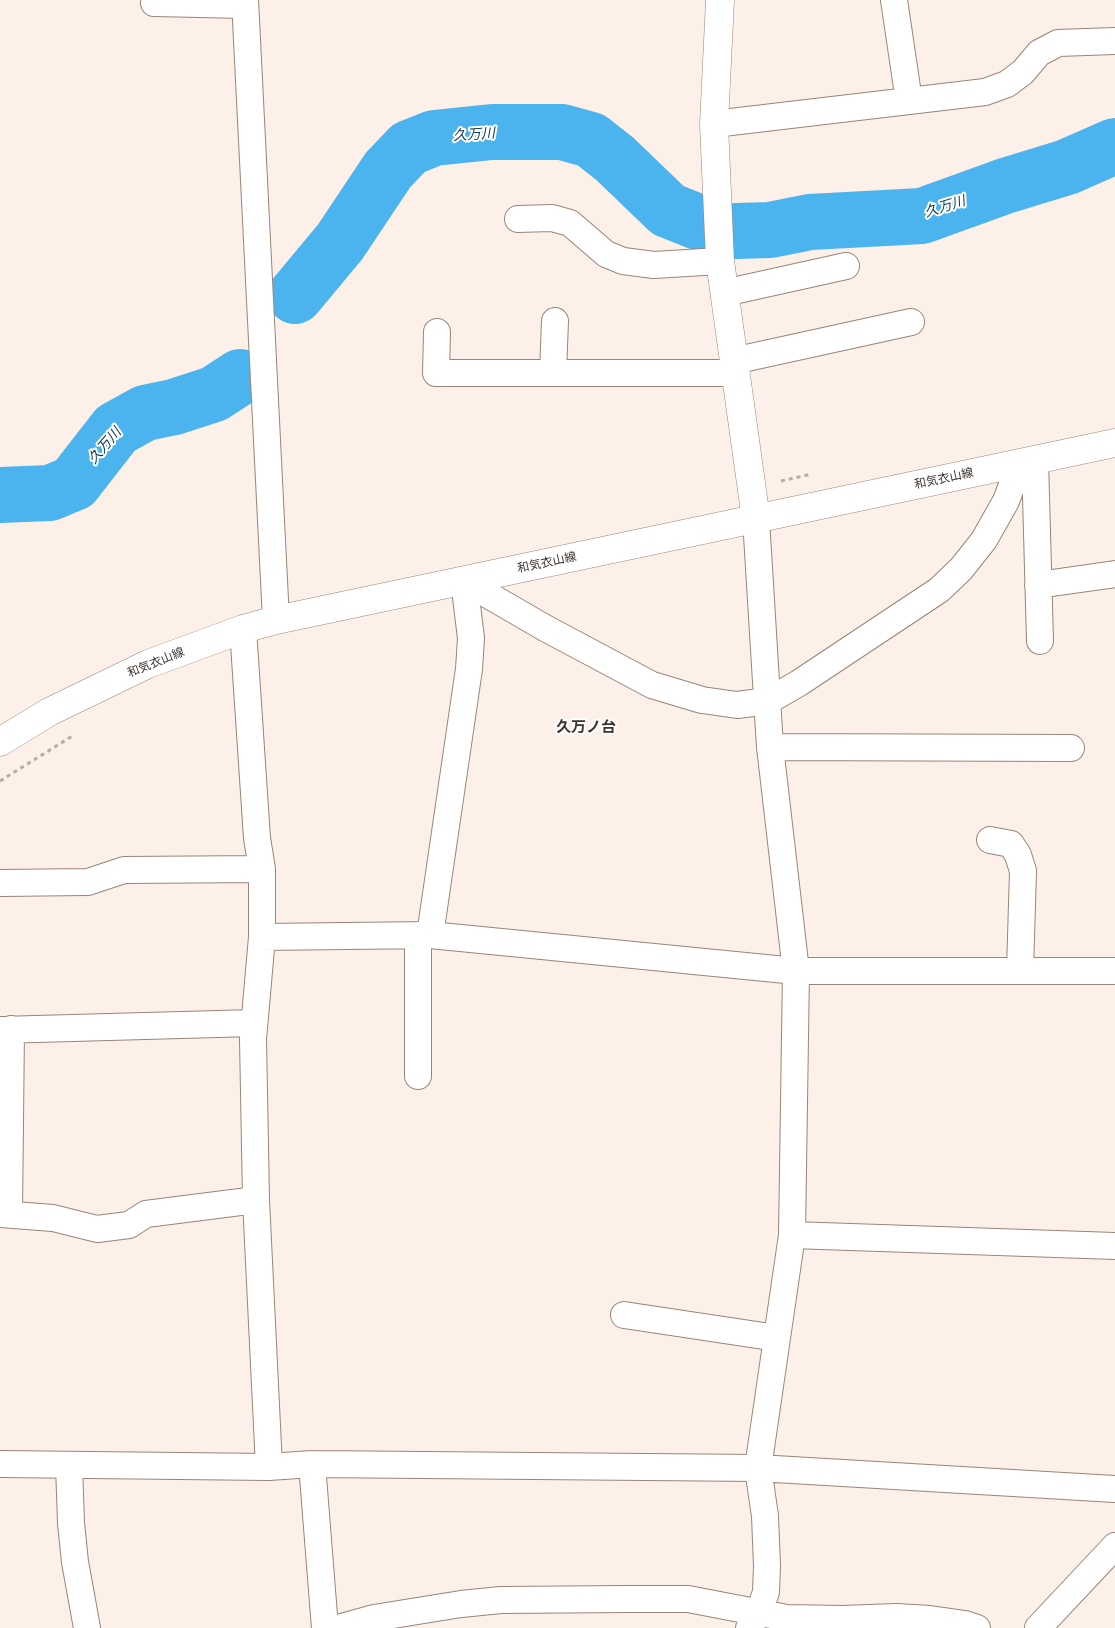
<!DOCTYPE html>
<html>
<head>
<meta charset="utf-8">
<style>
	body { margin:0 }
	canvas { display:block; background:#fdf0e8 }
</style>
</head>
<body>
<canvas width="1115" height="1628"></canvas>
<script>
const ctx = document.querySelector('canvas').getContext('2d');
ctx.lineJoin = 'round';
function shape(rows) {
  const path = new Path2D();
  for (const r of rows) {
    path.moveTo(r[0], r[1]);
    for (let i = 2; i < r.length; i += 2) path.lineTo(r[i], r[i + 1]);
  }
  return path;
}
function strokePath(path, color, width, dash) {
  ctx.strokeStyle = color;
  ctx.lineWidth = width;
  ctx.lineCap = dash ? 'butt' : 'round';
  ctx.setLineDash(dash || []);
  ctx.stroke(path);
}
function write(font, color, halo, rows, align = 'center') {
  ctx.font = font + ' Bitter,"Noto Sans JP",serif';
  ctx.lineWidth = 4;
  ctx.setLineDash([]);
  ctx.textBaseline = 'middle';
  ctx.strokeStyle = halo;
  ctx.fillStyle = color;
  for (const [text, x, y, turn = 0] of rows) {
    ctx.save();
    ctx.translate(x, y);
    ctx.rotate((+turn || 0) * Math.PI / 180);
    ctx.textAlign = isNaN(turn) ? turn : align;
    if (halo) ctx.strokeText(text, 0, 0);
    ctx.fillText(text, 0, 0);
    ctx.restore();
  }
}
strokePath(shape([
	[736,231,770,230,810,222,922,216,1005,186,1067,167,1115,146],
	[295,296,340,242,388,170,409,148,434,138,492,132,562,132,591,140,615,159,668,210,698,222],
	[0,495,50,493,74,483,116,429,145,413,174,407,214,394,240,377]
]), '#4bb3ed', 56);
const minor = shape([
	[245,0,276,620],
	[894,0,909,101],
	[154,3,245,5],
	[714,124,985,92,1007,84,1023,72,1039,53,1058,43,1115,41],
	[518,219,552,218,570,223,606,254,623,261,654,265,720,261],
	[724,293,846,266],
	[437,332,436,373,735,373],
	[733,361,911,322],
	[553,373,555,321],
	[1035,460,1040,641],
	[1038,585,1115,574],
	[243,629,257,838,262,869,262,937,253,1039,256,1200,269,1467],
	[770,747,1071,748],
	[990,840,1011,844,1018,855,1023,871,1020,971],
	[0,883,88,882,124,870,262,869],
	[430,935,469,669,471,638,464,581,545,628,652,685,702,700,737,705,768,701,799,683,939,590,961,569,984,540,1006,501,1012,485,1013,465],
	[262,937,430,935,796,971,1115,971],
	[0,1030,254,1023],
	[418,1076,418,935],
	[0,1214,53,1218,97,1229,129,1225,146,1214,256,1200],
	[9,1214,11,1029],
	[792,1235,1115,1246],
	[624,1315,777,1338],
	[0,1464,269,1467,312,1464,758,1468,1115,1489],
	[312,1464,325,1628],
	[69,1465,71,1523,75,1562,87,1628],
	[338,1628,374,1618,461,1604,501,1600,628,1599,688,1599,787,1618,843,1619,896,1617,930,1619,965,1624,977,1628],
	[749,1628,759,1612,766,1592,767,1566,765,1516,758,1468,792,1235,796,971,770,747,756,519],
	[1038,1628,1115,1546]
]);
const tertiary = shape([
	[720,0,714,124,720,261,756,519]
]);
const secondary = shape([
	[0,742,49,712,148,664,243,629,276,620,1115,443]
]);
strokePath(minor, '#988578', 28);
strokePath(tertiary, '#988578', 29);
strokePath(secondary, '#988578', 29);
strokePath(shape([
	[781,481,812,474],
	[0,781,74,735]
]), '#b8ada6', 3, [4, 4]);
strokePath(minor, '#fff', 26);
strokePath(tertiary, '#fff', 28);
strokePath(secondary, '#fff', 28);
write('12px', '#3c342e', '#fff', [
	["和気衣山線",944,479,-12],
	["和気衣山線",547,563,-12],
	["和気衣山線",156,663,-22]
]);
write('italic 14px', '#0a374f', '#fff', [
	["久万川",474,135,-4],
	["久万川",945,207,-17],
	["久万川",105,446,-49]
]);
write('bold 15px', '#3c342e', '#fff', [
	["久万ノ台",586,728]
]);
</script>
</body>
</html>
